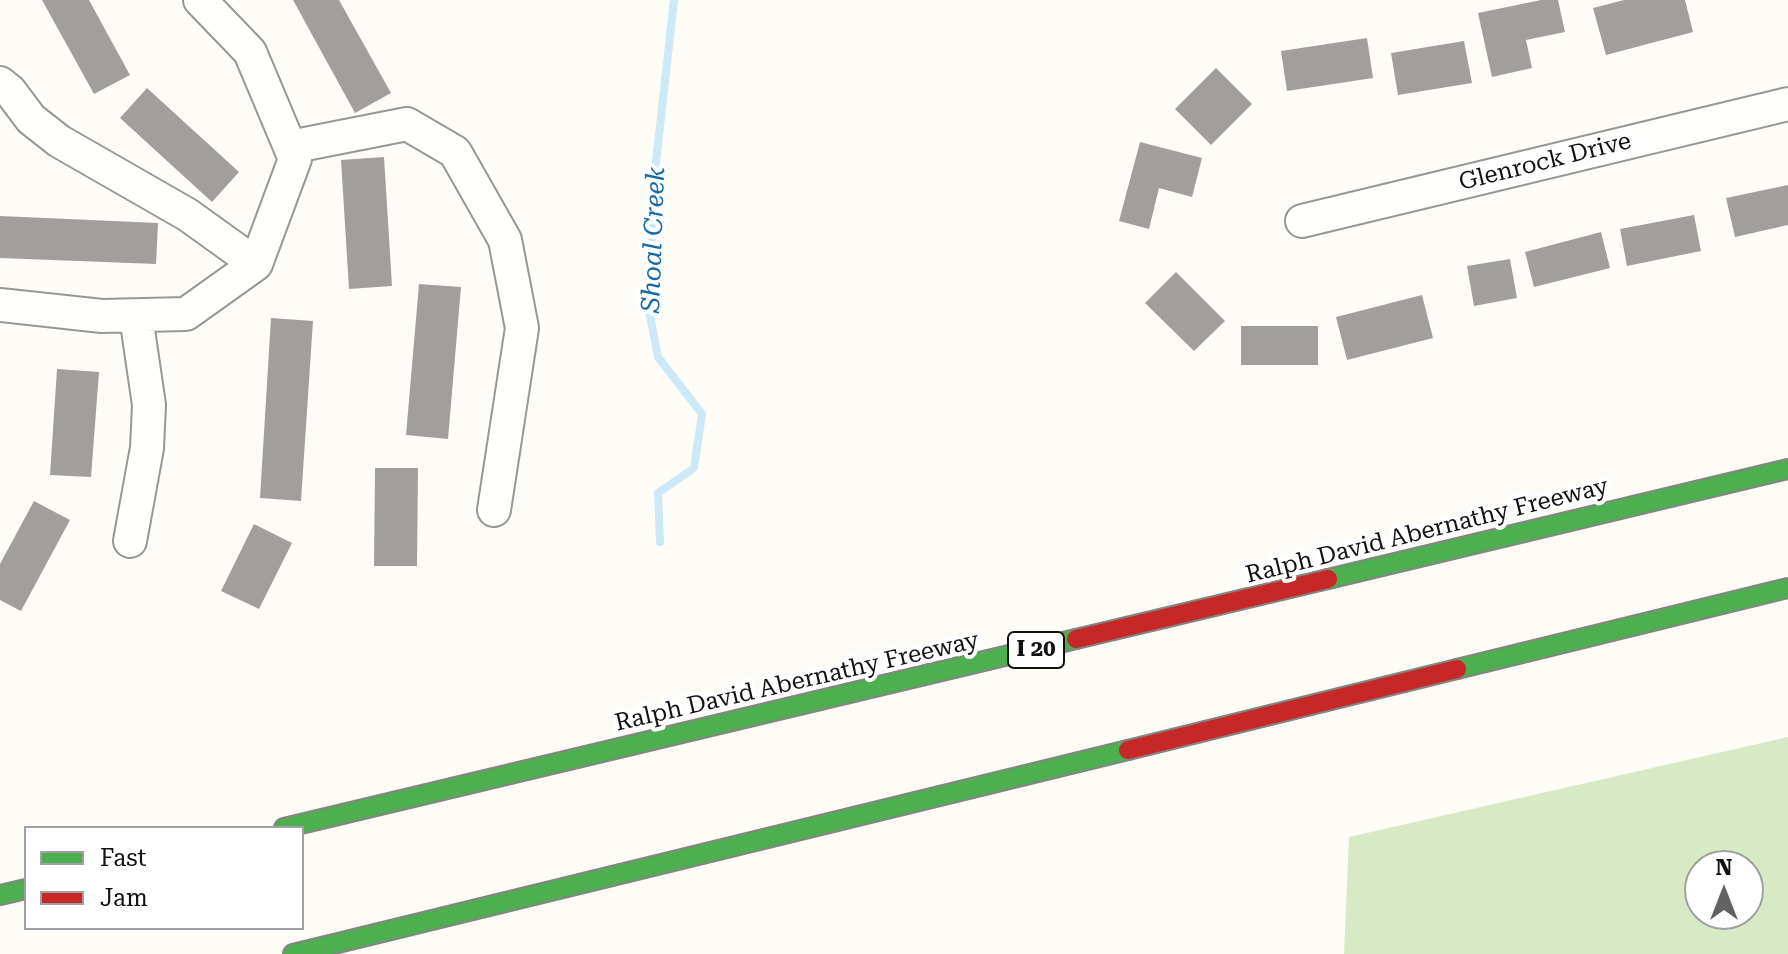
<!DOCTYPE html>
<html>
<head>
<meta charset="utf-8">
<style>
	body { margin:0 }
	#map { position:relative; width:1788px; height:954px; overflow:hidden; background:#fdfcf7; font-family:"Roboto Serif",serif }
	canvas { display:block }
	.legend { position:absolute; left:24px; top:826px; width:280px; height:104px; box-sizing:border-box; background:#fff; border:2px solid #a0a0a0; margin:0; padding:10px 14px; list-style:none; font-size:24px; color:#111 }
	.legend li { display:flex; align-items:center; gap:16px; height:40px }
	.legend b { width:40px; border:2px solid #a0a0a0 }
	.north { position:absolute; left:1684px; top:850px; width:80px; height:80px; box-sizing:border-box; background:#fff; border:2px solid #a0a0a0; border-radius:50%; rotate:0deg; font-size:22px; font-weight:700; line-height:32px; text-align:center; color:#111 }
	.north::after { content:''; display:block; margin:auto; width:28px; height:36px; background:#646362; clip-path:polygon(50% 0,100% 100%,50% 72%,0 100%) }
</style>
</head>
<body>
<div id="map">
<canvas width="1788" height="954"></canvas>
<ul class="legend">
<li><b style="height:10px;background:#4caf50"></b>Fast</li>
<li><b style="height:10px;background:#c62828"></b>Jam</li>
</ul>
<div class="north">N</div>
</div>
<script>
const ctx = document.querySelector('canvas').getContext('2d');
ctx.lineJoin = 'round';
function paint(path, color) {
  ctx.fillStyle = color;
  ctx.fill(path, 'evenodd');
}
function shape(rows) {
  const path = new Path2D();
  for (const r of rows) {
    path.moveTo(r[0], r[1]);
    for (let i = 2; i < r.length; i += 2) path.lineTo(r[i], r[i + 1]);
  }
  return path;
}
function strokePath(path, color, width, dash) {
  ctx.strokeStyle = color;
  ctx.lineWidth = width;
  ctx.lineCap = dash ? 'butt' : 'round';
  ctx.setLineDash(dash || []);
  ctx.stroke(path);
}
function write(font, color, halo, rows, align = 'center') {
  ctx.font = font + ' "Roboto Serif",serif';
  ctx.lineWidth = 8;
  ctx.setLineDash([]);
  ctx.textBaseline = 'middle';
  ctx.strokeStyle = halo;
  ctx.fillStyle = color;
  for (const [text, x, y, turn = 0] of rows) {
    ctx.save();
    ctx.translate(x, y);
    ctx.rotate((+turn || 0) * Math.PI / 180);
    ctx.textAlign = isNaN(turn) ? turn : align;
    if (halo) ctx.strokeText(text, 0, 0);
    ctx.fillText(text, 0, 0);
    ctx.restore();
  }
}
paint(shape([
	[1788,737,1788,954,1344,954,1349,837],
	[1700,866,1748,866,1748,914,1700,914]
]), '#d8eac5');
strokePath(shape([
	[660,542,658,493,694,468,702,414,658,357,650,315,653,189,674,0]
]), '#cde8f7', 8);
paint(shape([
	[42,0,89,0,130,75,94,94],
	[293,0,339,0,391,93,355,113],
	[1541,0,1558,0,1565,32,1526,40,1532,68,1492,77,1478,13],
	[1624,0,1685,0,1693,32,1606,55,1593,8],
	[1367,38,1373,78,1287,91,1281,51],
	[1464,41,1472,83,1398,95,1391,53],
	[1216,68,1252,104,1211,145,1175,109],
	[147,88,239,172,212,202,120,118],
	[1140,142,1202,158,1192,197,1159,188,1149,229,1119,221],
	[384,157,392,286,349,289,341,160],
	[1788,185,1788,225,1735,237,1726,198],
	[1694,215,1701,251,1627,266,1620,229],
	[0,216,158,223,156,264,0,258],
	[1601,232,1610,268,1534,287,1525,252],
	[1510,259,1517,298,1474,306,1467,266],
	[1176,272,1225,321,1194,351,1145,303],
	[419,284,461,287,448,439,406,435],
	[1422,295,1433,338,1347,360,1336,317],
	[271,318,313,321,301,501,260,498],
	[1241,326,1318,326,1318,365,1241,365],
	[57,369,99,372,91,477,50,475],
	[375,468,418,468,417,566,374,566],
	[34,501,70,520,21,611,0,600,0,564],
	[254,524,292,543,259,609,221,591]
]), '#a19f9c');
const street = shape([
	[0,83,10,91,31,119,59,141,188,215,256,264],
	[290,147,407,124,455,152,505,240,522,328,494,510],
	[1302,221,1788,104],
	[0,305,102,316,186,314,256,264,295,159,250,52,200,0],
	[130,541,147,448,149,405,136,316]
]);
const fast = shape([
	[1328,579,1788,469],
	[1457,669,1788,588],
	[284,828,1076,639],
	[0,895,26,889],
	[293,954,1128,750]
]);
const jam = shape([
	[1076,639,1328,579],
	[1128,750,1457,669]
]);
strokePath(street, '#979795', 36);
strokePath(fast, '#858482', 22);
strokePath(jam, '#858482', 22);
strokePath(street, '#fffffe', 32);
strokePath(fast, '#4caf50', 18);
strokePath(jam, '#c62828', 18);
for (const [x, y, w] of [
	[1036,650,56]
]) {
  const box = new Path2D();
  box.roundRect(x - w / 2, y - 18, w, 36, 6);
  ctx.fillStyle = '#fff';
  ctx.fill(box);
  strokePath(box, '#111', 2);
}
write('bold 22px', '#111', null, [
	["I 20",1036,650]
]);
write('24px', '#111', '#fff', [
	["Glenrock Drive",1545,162,-14],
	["Ralph David Abernathy Freeway",1427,531,-14],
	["Ralph David Abernathy Freeway",797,682,-13]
]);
write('italic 26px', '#1768a6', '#fff', [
	["Shoal Creek",654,240,-88]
]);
</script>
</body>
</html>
